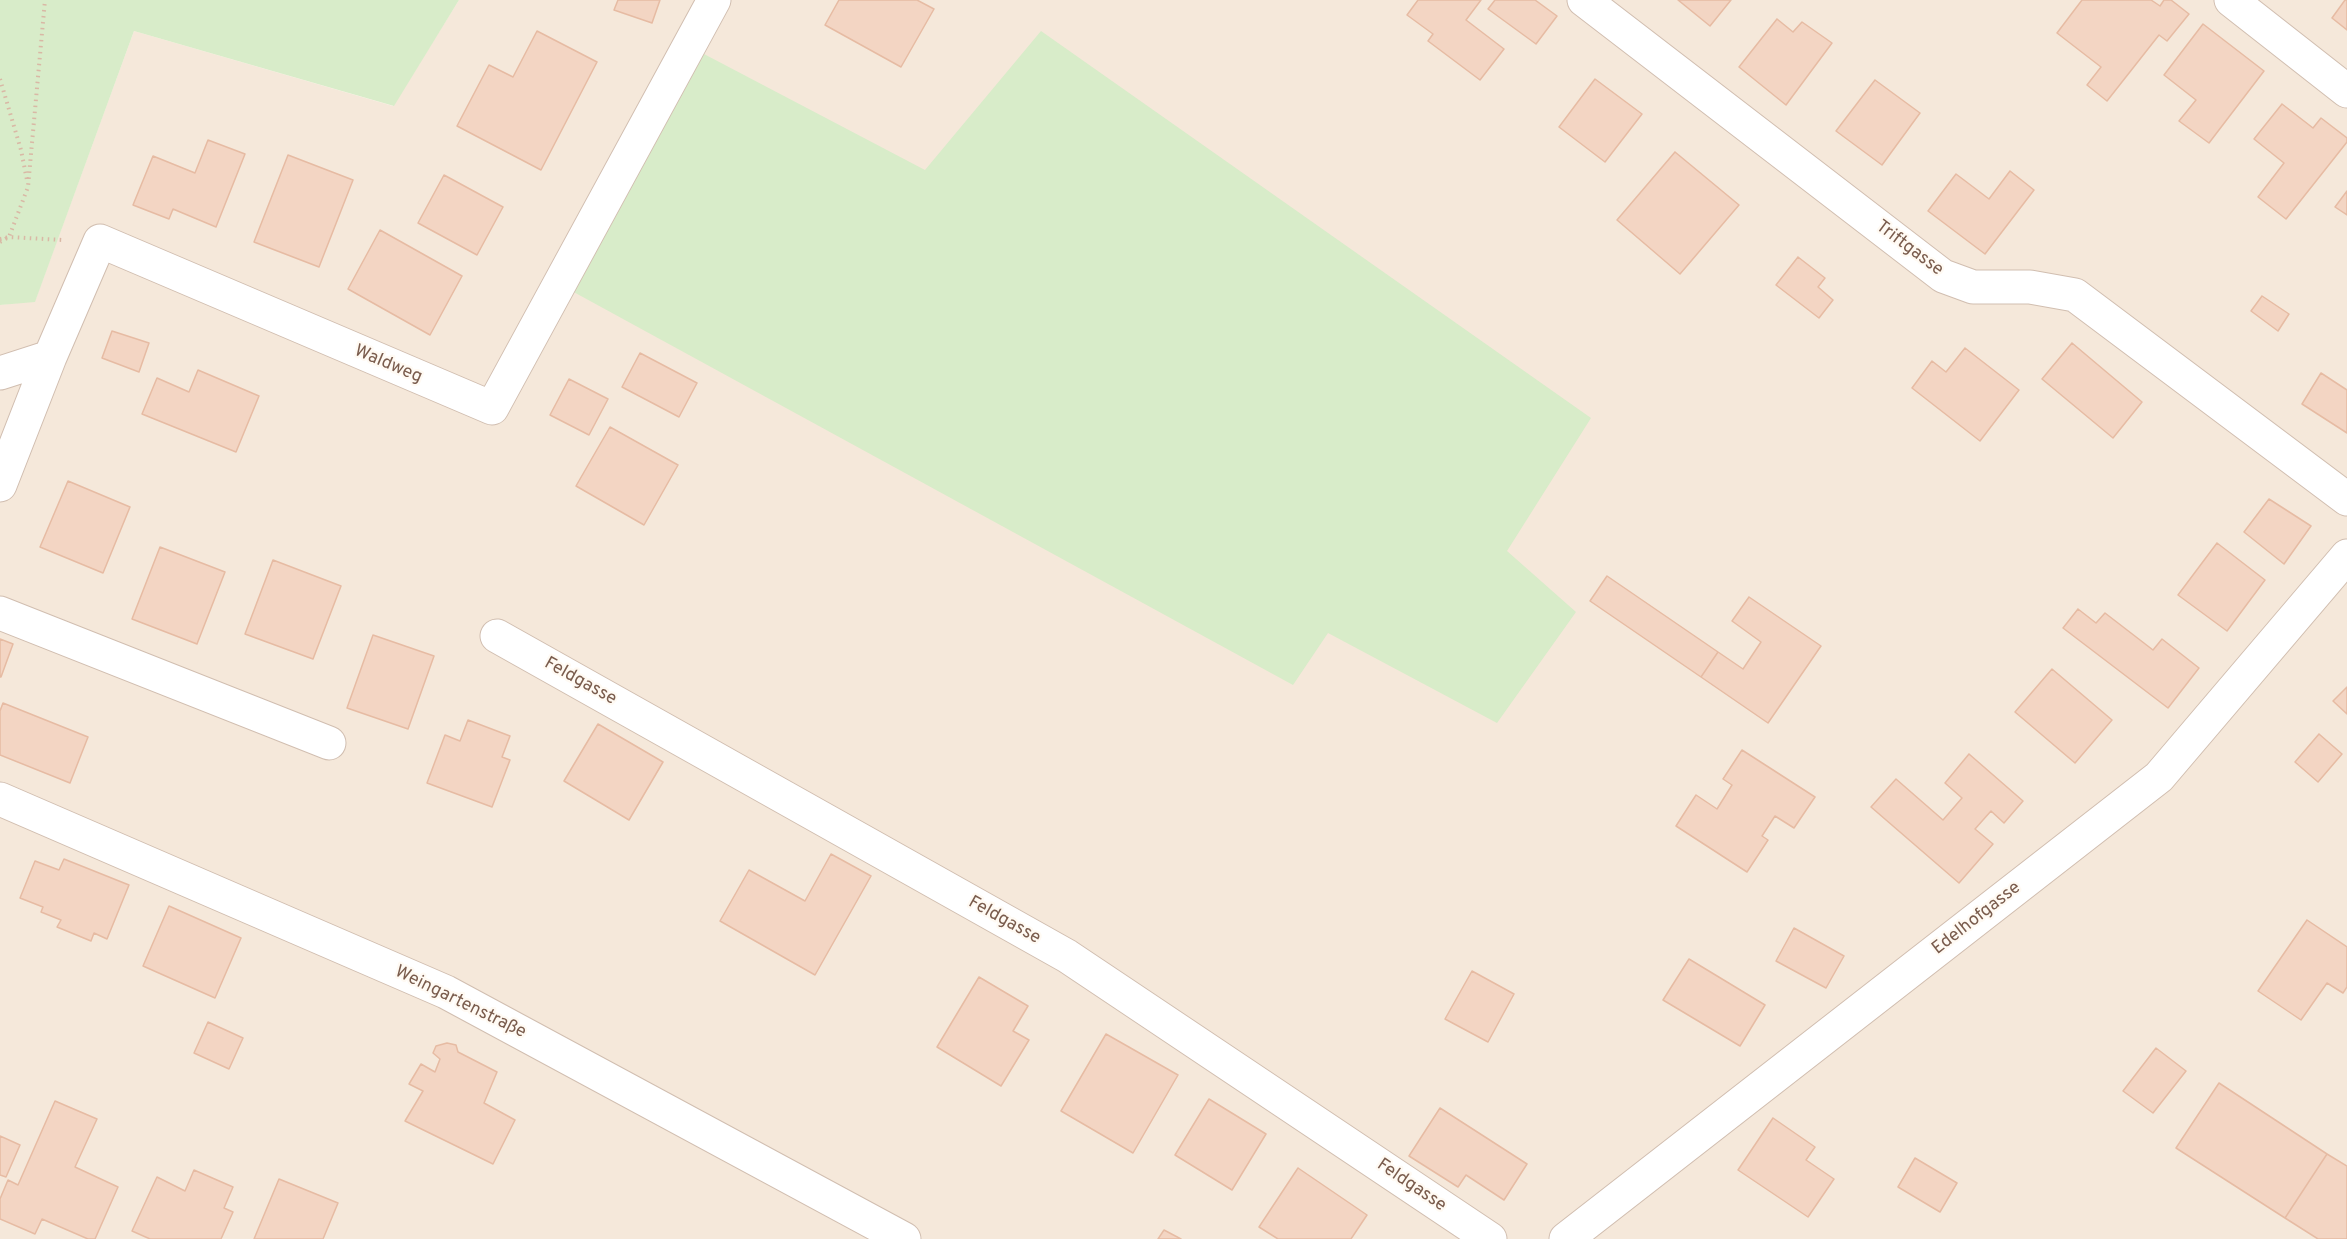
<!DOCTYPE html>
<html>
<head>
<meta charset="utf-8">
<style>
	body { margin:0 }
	canvas { display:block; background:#fdf6ec }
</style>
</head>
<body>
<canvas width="2347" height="1239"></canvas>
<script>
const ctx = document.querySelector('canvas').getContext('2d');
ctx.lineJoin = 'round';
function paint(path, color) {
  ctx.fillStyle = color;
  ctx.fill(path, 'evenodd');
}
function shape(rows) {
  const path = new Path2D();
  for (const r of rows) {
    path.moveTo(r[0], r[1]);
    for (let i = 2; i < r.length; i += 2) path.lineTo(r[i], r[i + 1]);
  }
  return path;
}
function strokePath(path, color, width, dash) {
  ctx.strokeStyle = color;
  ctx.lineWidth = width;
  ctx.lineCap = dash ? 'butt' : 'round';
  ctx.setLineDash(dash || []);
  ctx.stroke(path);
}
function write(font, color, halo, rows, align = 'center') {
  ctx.font = font + ' Overpass,sans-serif';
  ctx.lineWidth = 4.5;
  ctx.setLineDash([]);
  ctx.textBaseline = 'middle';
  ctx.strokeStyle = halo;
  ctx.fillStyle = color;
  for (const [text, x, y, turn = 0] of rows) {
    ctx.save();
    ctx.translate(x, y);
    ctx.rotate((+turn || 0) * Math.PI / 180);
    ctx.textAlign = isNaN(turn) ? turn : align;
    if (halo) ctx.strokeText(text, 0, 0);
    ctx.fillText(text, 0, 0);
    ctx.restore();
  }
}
paint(shape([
	[459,0,2347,0,2347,1239,0,1239,0,305,35,301,134,31,393,106]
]), '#f5e8da');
paint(shape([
	[0,0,459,0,394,106,134,31,35,302,0,305],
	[1041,31,1591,418,1507,551,1576,612,1497,723,1328,633,1293,685,559,284,704,54,925,170]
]), '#d8ecc9');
const building = shape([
	[618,0,660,0,652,23,614,10,618,0],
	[839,0,917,0,934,9,901,67,825,25,839,0],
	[1418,0,1481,0,1466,20,1504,49,1480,80,1428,41,1433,34,1407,15,1418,0],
	[1495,0,1535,0,1557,16,1536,44,1488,9,1495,0],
	[1678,0,1731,0,1710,26,1678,0],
	[2082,0,2151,0,2160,6,2164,0,2171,0,2189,14,2167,41,2159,35,2107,101,2087,85,2101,67,2057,33,2082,0],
	[2345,0,2347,0,2347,30,2332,18,2345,0],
	[1777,19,1793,32,1802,22,1832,43,1786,105,1739,67,1777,19],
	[2203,24,2264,71,2209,143,2179,121,2196,100,2164,75,2203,24],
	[537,31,597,62,541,170,457,126,489,65,513,77,537,31],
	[1595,79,1642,114,1605,162,1559,127,1595,79],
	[1875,80,1920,113,1882,165,1836,131,1875,80],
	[2282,104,2313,128,2321,118,2347,138,2347,142,2286,219,2258,197,2284,163,2254,139,2282,104],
	[208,140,245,154,216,227,173,209,169,219,133,205,153,156,195,173,208,140],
	[1675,152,1739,205,1680,274,1617,220,1675,152],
	[288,155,353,180,319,267,254,242,288,155],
	[2010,171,2034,190,1985,254,1928,211,1956,174,1989,199,2010,171],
	[444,175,503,207,477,255,418,223,444,175],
	[2347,191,2347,215,2335,207,2347,191],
	[380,230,462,276,430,335,348,289,380,230],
	[1798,257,1825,278,1818,287,1833,300,1819,318,1776,285,1798,257],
	[2262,296,2289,314,2278,331,2251,311,2262,296],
	[112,331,149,343,139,372,102,358,112,331],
	[2072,343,2142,402,2113,438,2042,379,2072,343],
	[1965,348,2019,390,1980,441,1912,388,1932,361,1946,372,1965,348],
	[640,353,697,383,679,417,622,387,640,353],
	[198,370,259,396,236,452,142,414,157,378,189,392,198,370],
	[2321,373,2347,390,2347,433,2302,404,2321,373],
	[569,379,608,399,589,435,550,415,569,379],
	[610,427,678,465,644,525,576,486,610,427],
	[68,481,130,507,103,573,40,547,68,481],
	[2269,499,2311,526,2284,564,2244,532,2269,499],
	[2217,543,2265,580,2227,631,2178,595,2217,543],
	[160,547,225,572,197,644,132,619,160,547],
	[273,560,341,586,313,659,245,634,273,560],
	[1607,576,1718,652,1701,677,1590,601,1607,576],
	[1749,597,1821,646,1768,723,1701,677,1718,652,1743,669,1761,642,1732,621,1749,597],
	[2078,609,2096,623,2105,613,2153,650,2162,639,2199,668,2168,708,2063,628,2078,609],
	[373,635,434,656,408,729,347,708,373,635],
	[0,639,13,644,1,677,0,677,0,639],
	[2052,669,2112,720,2075,763,2015,712,2052,669],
	[2347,687,2347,714,2333,701,2347,687],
	[3,703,88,737,70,783,0,755,0,711,3,703],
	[468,720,510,736,502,757,510,760,492,807,427,783,445,735,460,741,468,720],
	[598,724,663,762,629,820,564,781,598,724],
	[2319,734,2342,754,2318,782,2295,762,2319,734],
	[1742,750,1815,797,1794,828,1775,816,1762,836,1768,840,1747,872,1676,826,1696,795,1717,809,1732,785,1723,779,1742,750],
	[1969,754,2023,801,2004,823,1991,811,1975,829,1993,844,1959,883,1871,807,1896,779,1943,820,1962,798,1945,783,1969,754],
	[831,854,871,876,815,975,720,921,749,870,805,901,831,854],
	[64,859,129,885,107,939,94,933,91,941,57,927,61,920,41,912,43,907,20,898,35,861,59,870,64,859],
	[169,906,241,938,215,998,143,966,169,906],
	[2307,920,2347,947,2347,987,2343,993,2327,983,2301,1020,2258,991,2307,920],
	[1794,928,1844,956,1826,988,1776,961,1794,928],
	[1689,959,1765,1005,1740,1046,1663,1000,1689,959],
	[1472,971,1514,994,1488,1042,1445,1019,1472,971],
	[979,977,1028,1006,1013,1031,1029,1040,1001,1086,937,1047,979,977],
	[208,1022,243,1038,229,1069,194,1053,208,1022],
	[1106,1034,1178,1075,1133,1153,1061,1111,1106,1034],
	[447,1043,456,1045,458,1052,497,1072,484,1103,515,1120,493,1164,405,1121,423,1091,409,1084,421,1064,435,1072,440,1059,433,1053,436,1046,447,1043],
	[2156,1048,2186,1071,2153,1113,2123,1091,2156,1048],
	[2219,1083,2327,1154,2285,1218,2176,1148,2219,1083],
	[1209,1099,1266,1134,1232,1190,1175,1155,1209,1099],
	[55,1101,97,1119,75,1167,118,1187,95,1239,88,1239,42,1219,35,1234,0,1219,0,1199,8,1180,18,1185,55,1101],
	[1440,1108,1527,1164,1504,1200,1466,1175,1458,1187,1409,1156,1440,1108],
	[1773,1118,1815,1147,1806,1160,1834,1179,1808,1217,1738,1170,1773,1118],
	[0,1136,20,1145,6,1177,0,1175,0,1136],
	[2327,1154,2347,1166,2347,1239,2318,1239,2285,1218,2327,1154],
	[1915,1158,1957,1183,1940,1212,1898,1187,1915,1158],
	[1298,1168,1367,1215,1351,1239,1278,1239,1259,1227,1298,1168],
	[194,1170,233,1187,224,1208,233,1212,221,1239,150,1239,132,1231,157,1177,185,1191,194,1170],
	[279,1179,338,1203,323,1239,254,1239,279,1179],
	[1164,1230,1181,1239,1158,1239,1164,1230]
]);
paint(building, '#f3d5c3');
strokePath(building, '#e6bba3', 1.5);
const minor = shape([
	[1584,0,1943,276,1973,287,2030,287,2075,295,2347,499],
	[2231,0,2347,91],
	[0,373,50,357],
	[0,485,50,357,100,241,492,408,714,0],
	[0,613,329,743],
	[497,636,1067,956,1490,1239],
	[0,799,446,992,904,1239],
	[1566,1239,2159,777,2347,556]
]);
strokePath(minor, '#d1beb0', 35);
strokePath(shape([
	[0,79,21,150,27,180],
	[0,239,9,237,62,240],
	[0,242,9,237,28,187,45,0]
]), '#d9b8a5', 4, [1.5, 4.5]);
strokePath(minor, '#fff', 33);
write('18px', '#7a5c4d', '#fffaf3', [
	["Triftgasse",1909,249,37],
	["Waldweg",388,365,23],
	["Feldgasse",580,682,29],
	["Edelhofgasse",1977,919,-38],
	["Feldgasse",1004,921,29],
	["Weingartenstraße",460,1003,26],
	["Feldgasse",1411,1186,34]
]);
</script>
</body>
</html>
